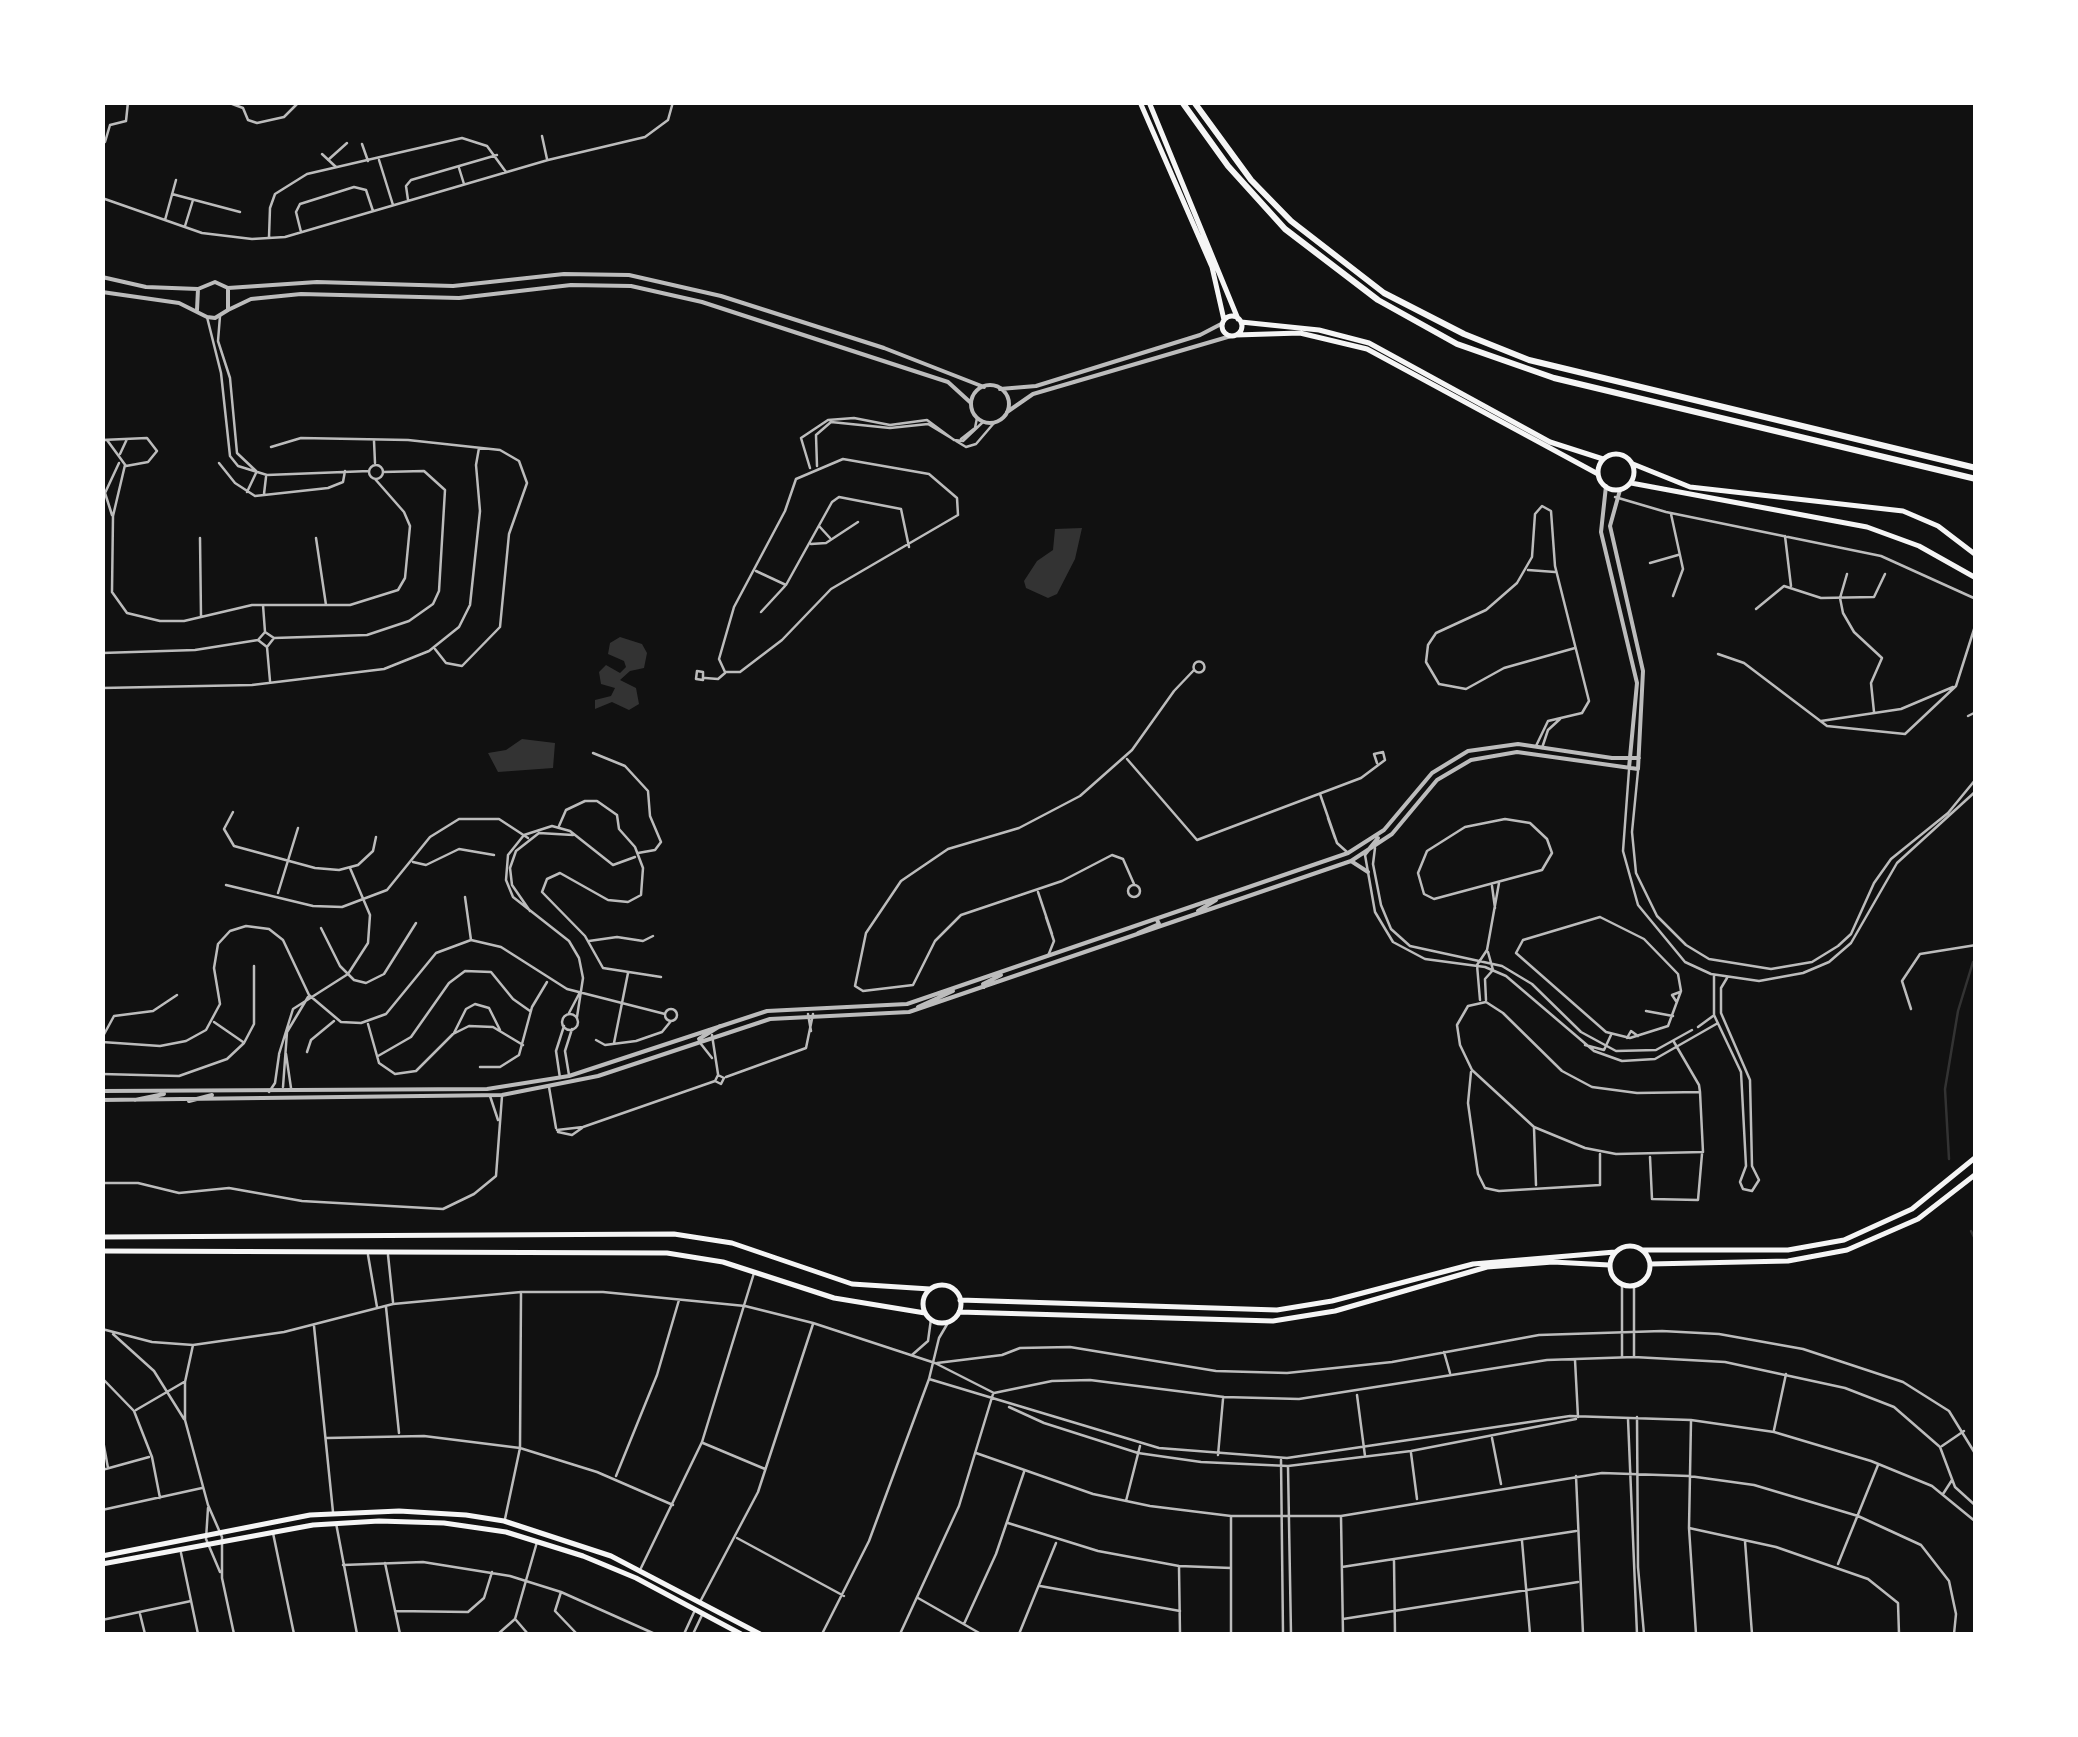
<!DOCTYPE html>
<html>
<head>
<meta charset="utf-8">
<style>
	body { margin:0 }
	#map { position:relative; width:2078px; height:1737px; overflow:hidden; background:#111; font-family:Signika,sans-serif }
	canvas { display:block }
	.frame { position:absolute; inset:0; border:105px solid #fff; pointer-events:none }
</style>
</head>
<body>
<div id="map">
<canvas width="2078" height="1737"></canvas>
<div class="frame"></div>
</div>
<script>
const ctx = document.querySelector('canvas').getContext('2d');
ctx.lineJoin = 'round';
function paint(path, color) {
  ctx.fillStyle = color;
  ctx.fill(path, 'evenodd');
}
function shape(rows) {
  const path = new Path2D();
  for (const r of rows) {
    if (r.length === 3) {
      path.moveTo(r[0] + r[2], r[1]);
      path.arc(r[0], r[1], r[2], 0, 2 * Math.PI);
      continue;
    }
    path.moveTo(r[0], r[1]);
    for (let i = 2; i < r.length; i += 2) path.lineTo(r[i], r[i + 1]);
  }
  return path;
}
function strokePath(path, color, width, dash) {
  ctx.strokeStyle = color;
  ctx.lineWidth = width;
  ctx.lineCap = dash ? 'butt' : 'round';
  ctx.setLineDash(dash || []);
  ctx.stroke(path);
}
paint(shape([
	[1082,528,1075,559,1057,594,1048,598,1026,588,1024,581,1037,561,1053,550,1055,529],
	[620,637,642,644,647,653,644,668,630,671,620,680,636,688,639,704,629,710,612,702,595,709,595,700,611,696,615,688,601,684,599,672,606,665,620,673,626,667,624,661,608,654,610,643],
	[522,739,555,743,553,768,498,772,488,753,506,750]
]), '#333');
strokePath(shape([
	[1949,1159,1945,1089,1958,1011,1973,962],
	[1971,1231,1976,1241]
]), '#333', 2.5);
strokePath(shape([
	[227,102,243,108,248,120,257,123,284,117,299,102],
	[542,136,547,159],
	[105,142,110,125,126,121,128,102],
	[362,144,368,161],
	[322,154,336,167],
	[328,160,347,143],
	[379,160,393,205],
	[459,168,464,184],
	[172,194,240,212],
	[102,198,202,233,252,239,285,237,548,160,645,137,668,120,673,102],
	[408,200,406,186,411,180,497,155],
	[165,220,176,180],
	[185,226,193,200],
	[301,232,296,212,300,204,354,187,366,190,373,211],
	[269,237,270,208,275,194,307,174,462,138,487,146,506,172],
	[220,316,218,341,230,378,237,453,256,471],
	[207,317,221,373,230,456,238,466,267,475,369,471],
	[961,439,975,428,977,418],
	[102,440,147,438,157,451,148,462,126,466,107,440],
	[374,441,375,463],
	[271,447,301,438,408,440,500,450,519,461,527,483,509,534,500,627,462,666,446,663,435,649],
	[120,454,127,439],
	[843,459,929,474,957,498,958,515,831,589,782,640,740,672,725,672,719,659,734,607,785,511,796,479,843,459],
	[219,463,235,483,255,496,328,488,343,482,345,471],
	[125,465,113,516,112,592,127,613,160,621,184,621,252,605,350,605,398,590,405,578,410,526,404,512,375,479],
	[376,472,7],
	[817,466,816,435,831,422,890,428,928,424,966,447,976,444,994,423],
	[810,468,801,438,828,420,854,418,890,425,927,420,954,440,963,441,983,422],
	[247,492,256,473],
	[264,494,266,477],
	[1615,497,1666,512,1881,556,1976,599],
	[1671,514,1683,569,1673,596],
	[112,515,105,493,119,463],
	[819,526,830,538],
	[1785,536,1791,586],
	[200,538,201,616],
	[316,538,326,605],
	[811,544,826,543,858,522],
	[1650,563,1678,555],
	[1528,570,1555,572],
	[756,571,786,585,832,502,839,497,901,509,909,547],
	[1847,574,1840,598,1843,613,1854,632,1882,658,1871,683,1874,712],
	[263,605,265,632],
	[1756,609,1784,586,1821,598,1874,597,1885,574],
	[761,612,785,586],
	[274,638,367,635,409,621,433,604,439,591,445,490,424,471,383,472],
	[267,647,258,640,265,632,274,638,267,647,270,681],
	[102,653,195,650,258,640],
	[1718,654,1744,663,1827,726,1905,734,1956,686,1976,623],
	[1199,667,5.5],
	[703,672,703,680,696,679,697,671,703,672],
	[705,678,718,679,725,673],
	[102,688,252,685,384,669,429,651,459,627,470,605,480,511,476,465,479,448],
	[1968,716,1976,712],
	[1821,721,1901,709,1953,687],
	[1536,746,1548,721,1582,713,1589,701,1555,566,1551,511,1542,506,1535,514,1532,557,1517,583,1486,610,1436,633,1428,645,1426,662,1439,684,1466,689,1504,668,1575,648],
	[1542,748,1548,730,1560,719],
	[593,753,625,766,648,791,650,816,661,842,655,850,638,853],
	[1127,759,1197,840,1361,778,1385,760,1383,752,1374,754,1377,763],
	[1629,770,1623,851,1638,905,1685,962,1711,974,1759,981,1803,973,1829,962,1851,943,1897,863,1976,791],
	[1638,771,1632,832,1636,873,1657,916,1686,945,1709,959,1771,969,1812,962,1838,946,1851,934,1874,883,1891,859,1948,813,1976,779],
	[1320,794,1337,843,1347,852],
	[233,812,224,829,234,846,315,868,339,870,358,865,373,851,376,837],
	[1328,818,1335,838],
	[1505,819,1530,823,1547,839,1552,853,1542,870,1434,899,1424,894,1418,873,1427,851,1465,827,1505,819],
	[559,826,566,810,585,801,597,801,617,815,619,829,635,847,643,868,641,895,628,902,608,900,560,873,547,879,542,892,585,936,603,968,661,977],
	[1375,848,1373,864,1381,905,1391,929,1410,946,1502,966,1532,984,1581,1032,1616,1051,1656,1050,1692,1030],
	[1365,855,1375,912,1393,942,1425,959,1485,967,1506,976,1594,1051,1622,1061,1655,1059,1718,1023],
	[413,862,426,865,459,849,494,855],
	[1134,884,1123,859,1112,855,1062,881,961,915,935,941,913,985,863,991,855,986,866,933,901,881,948,849,1019,828,1080,796,1132,750,1174,691,1194,670],
	[1134,891,6],
	[226,885,313,906,342,907,387,890,430,837,459,819,499,819,528,838],
	[1492,886,1495,908],
	[1038,892,1052,934],
	[278,893,298,828],
	[465,897,471,940],
	[530,911,512,885,510,868,516,851,539,833,573,835],
	[1046,917,1054,941,1048,956],
	[1600,917,1644,939,1678,974,1681,991,1668,1026,1630,1038,1606,1032,1516,953,1523,940,1600,917],
	[321,928,340,966,354,980,366,983,384,974,416,923],
	[589,941,617,937,643,941,653,936],
	[1714,976,1714,1015,1741,1072,1746,1166,1740,1182,1743,1189,1752,1191,1759,1180,1752,1166,1750,1080,1721,1013,1721,988,1727,978],
	[1480,1000,1477,965,1487,950,1499,883],
	[1486,1000,1485,979,1493,970,1488,952],
	[1676,1001,1672,995,1680,992],
	[671,1015,6],
	[1911,1009,1902,981,1920,954,1976,945],
	[1646,1011,1673,1016],
	[569,1013,579,994],
	[808,1014,811,1031],
	[570,1022,8],
	[577,1017,583,978,579,958,569,941,513,897,506,880,508,855,524,835,552,826,570,831,613,865,635,857],
	[214,1022,243,1042],
	[368,1024,379,1063,395,1074,416,1071,453,1034,469,1026,493,1027,523,1045],
	[1698,1027,1713,1016],
	[454,1033,466,1009,475,1004,489,1008,500,1030],
	[712,1035,718,1074],
	[102,1038,114,1016,153,1011,177,995],
	[1627,1038,1631,1031,1638,1036],
	[596,1040,605,1045,636,1041,662,1032,671,1021],
	[102,1042,160,1046,186,1041,206,1030,220,1004,214,968,218,944,230,931,246,926,269,929,283,940,309,995,341,1022,361,1023,386,1014,436,953,471,940,501,947,567,989,665,1014],
	[1674,1042,1699,1085,1700,1092,1703,1152,1616,1154,1585,1148,1534,1127,1472,1070,1460,1045,1457,1025,1468,1006,1486,1002,1503,1013,1562,1071,1592,1087,1637,1093,1700,1092],
	[614,1043,628,973],
	[701,1044,712,1058],
	[1585,1045,1604,1050,1611,1035],
	[307,1052,311,1040,334,1021],
	[279,1054,293,1009,348,974,368,943,370,915,350,868],
	[286,1054,291,1088],
	[378,1056,411,1037,449,983,465,971,491,972,513,999,530,1011],
	[480,1067,500,1067,519,1055,532,1007,547,982],
	[1471,1072,1468,1103,1478,1174,1485,1188,1499,1191,1600,1185,1600,1154],
	[102,1074,179,1076,227,1059,244,1043,254,1024,254,966],
	[569,1075,565,1051,572,1029],
	[726,1077,806,1048,813,1014],
	[560,1078,556,1051,564,1026],
	[283,1087,287,1032,308,997],
	[549,1087,556,1128],
	[269,1092,275,1083,279,1055],
	[490,1096,498,1120],
	[1534,1128,1536,1185],
	[557,1130,583,1127,715,1081,718,1075,724,1078,721,1084,715,1081],
	[558,1132,572,1135,582,1128],
	[1650,1157,1652,1199,1698,1200,1702,1154],
	[102,1183,138,1183,179,1193,229,1188,302,1201,443,1209,474,1194,496,1176,502,1096],
	[368,1255,377,1307],
	[388,1255,393,1302],
	[386,1307,399,1433],
	[949,1321,939,1338,929,1379,1159,1448,1287,1458,1570,1416,1691,1420,1774,1432,1871,1461,1932,1486,1976,1522],
	[314,1326,333,1512],
	[102,1329,152,1342,193,1345,284,1332,393,1304,521,1292,603,1292,745,1306,813,1323,935,1363,994,1393,1052,1381,1090,1380,1224,1397,1299,1399,1547,1360,1634,1357,1725,1362,1845,1388,1894,1407,1940,1447,1955,1487,1976,1506],
	[113,1334,154,1371,184,1419],
	[193,1345,185,1382,185,1420,208,1505,222,1537,222,1578,234,1634],
	[1444,1352,1450,1373],
	[912,1355,928,1341,931,1319],
	[1634,1356,1634,1286],
	[1622,1357,1622,1285],
	[1575,1360,1578,1417],
	[937,1363,1002,1355,1020,1348,1070,1347,1216,1371,1287,1373,1392,1362,1539,1335,1662,1331,1719,1334,1803,1349,1903,1382,1949,1411,1976,1455],
	[102,1378,134,1411,152,1457,160,1498],
	[1357,1395,1365,1456],
	[1009,1407,1044,1423,1138,1453,1201,1462,1288,1466,1411,1451,1576,1419],
	[136,1410,184,1382],
	[1637,1417,1638,1567,1644,1634],
	[1628,1419,1637,1634],
	[1691,1421,1689,1528,1696,1634],
	[1774,1430,1786,1374],
	[102,1435,108,1468],
	[327,1438,424,1436,520,1448,597,1472,673,1505],
	[1492,1438,1501,1484],
	[703,1443,765,1469],
	[1942,1446,1964,1431],
	[976,1453,1093,1494,1150,1506,1231,1516,1341,1516,1602,1473,1689,1476,1754,1485,1858,1516,1921,1545,1949,1581,1956,1614,1954,1634],
	[1411,1453,1417,1499],
	[1218,1455,1223,1399],
	[1281,1460,1283,1634],
	[1288,1466,1291,1634],
	[102,1470,149,1457],
	[616,1476,657,1375,679,1300],
	[1576,1476,1583,1634],
	[1943,1494,1952,1480],
	[1126,1501,1140,1446],
	[208,1508,206,1539,220,1572],
	[102,1510,202,1488],
	[1231,1516,1231,1634],
	[1341,1517,1343,1634],
	[505,1519,520,1448,521,1294],
	[336,1523,357,1634],
	[1008,1523,1098,1551,1179,1566,1231,1568],
	[1689,1528,1776,1547,1868,1579,1898,1603,1899,1634],
	[273,1533,294,1634],
	[737,1538,844,1596],
	[1522,1541,1530,1634],
	[1745,1541,1752,1634],
	[181,1553,198,1634],
	[1394,1561,1395,1634],
	[385,1563,400,1634],
	[1838,1564,1878,1465],
	[343,1565,423,1562,510,1576,561,1592,655,1634],
	[1179,1567,1180,1634],
	[1342,1567,1576,1531],
	[641,1568,702,1442,754,1273],
	[1040,1586,1180,1611],
	[561,1592,555,1611,577,1634],
	[918,1598,981,1634],
	[701,1600,758,1492,813,1324],
	[395,1611,468,1612,484,1598,492,1572],
	[140,1614,145,1634],
	[1343,1619,1578,1582],
	[102,1620,191,1601],
	[516,1620,528,1634],
	[964,1624,996,1554,1024,1472],
	[498,1634,515,1619,537,1542],
	[684,1634,695,1610],
	[693,1634,703,1613],
	[822,1634,869,1541,929,1379],
	[900,1634,959,1506,993,1394],
	[1019,1634,1056,1543]
]), '#bcbcbc', 2.5);
strokePath(shape([
	[102,277,146,287,198,289],
	[228,288,317,282,453,286,564,274,629,275,721,296,884,348,984,387],
	[102,292,179,303,207,317,215,318,228,310,228,288,215,282,198,289,197,310],
	[228,310,251,299,301,294,459,298,571,285,631,286,702,302,948,382,971,403],
	[990,404,19],
	[1000,389,1036,386,1200,335,1223,323],
	[1007,412,1033,394,1231,336],
	[1606,486,1601,532,1637,683,1629,768],
	[1365,854,1378,838],
	[1351,861,1368,872],
	[1198,911,1216,900],
	[1138,933,1159,924,1157,920],
	[984,987,983,984,1001,975],
	[918,1007,953,991],
	[699,1039,720,1026],
	[102,1091,487,1089,569,1076,767,1011,907,1004,1348,853,1384,830,1432,773,1468,751,1518,744,1612,758,1639,758],
	[102,1100,502,1095,598,1076,770,1019,909,1012,1351,861,1392,834,1437,780,1471,760,1517,752,1638,769,1643,671,1610,526,1620,490],
	[135,1100,164,1094],
	[189,1101,212,1095]
]), '#bcbcbc', 4);
strokePath(shape([
	[102,1237,674,1234,732,1243,852,1284,930,1289],
	[1630,1266,20],
	[1642,1250,1788,1250,1844,1240,1912,1209,1976,1157],
	[102,1251,667,1253,723,1262,834,1298,925,1313],
	[1650,1264,1788,1261,1847,1250,1918,1219,1976,1174],
	[942,1304,19],
	[960,1300,1277,1310,1332,1301,1473,1264,1615,1252],
	[959,1312,1273,1321,1335,1311,1487,1267,1553,1262,1609,1265],
	[102,1556,310,1515,399,1511,466,1515,504,1521,611,1556,760,1634],
	[102,1564,313,1525,379,1521,444,1523,506,1532,583,1556,636,1578,741,1634]
]), '#f5f5f5', 5);
strokePath(shape([
	[1140,102,1212,267,1224,320],
	[1149,102,1238,319],
	[1232,326,10],
	[1241,322,1319,330,1369,343,1550,442,1603,459],
	[1236,335,1300,333,1367,349,1598,474],
	[1616,472,18],
	[1633,464,1690,487,1903,511,1938,526,1976,555],
	[1631,483,1867,527,1919,546,1976,578]
]), '#f5f5f5', 5);
strokePath(shape([
	[1182,102,1228,166,1285,229,1378,300,1457,344,1554,378,1976,479],
	[1194,102,1251,180,1291,221,1384,293,1464,334,1529,360,1976,468]
]), '#f5f5f5', 6);
</script>
</body>
</html>
